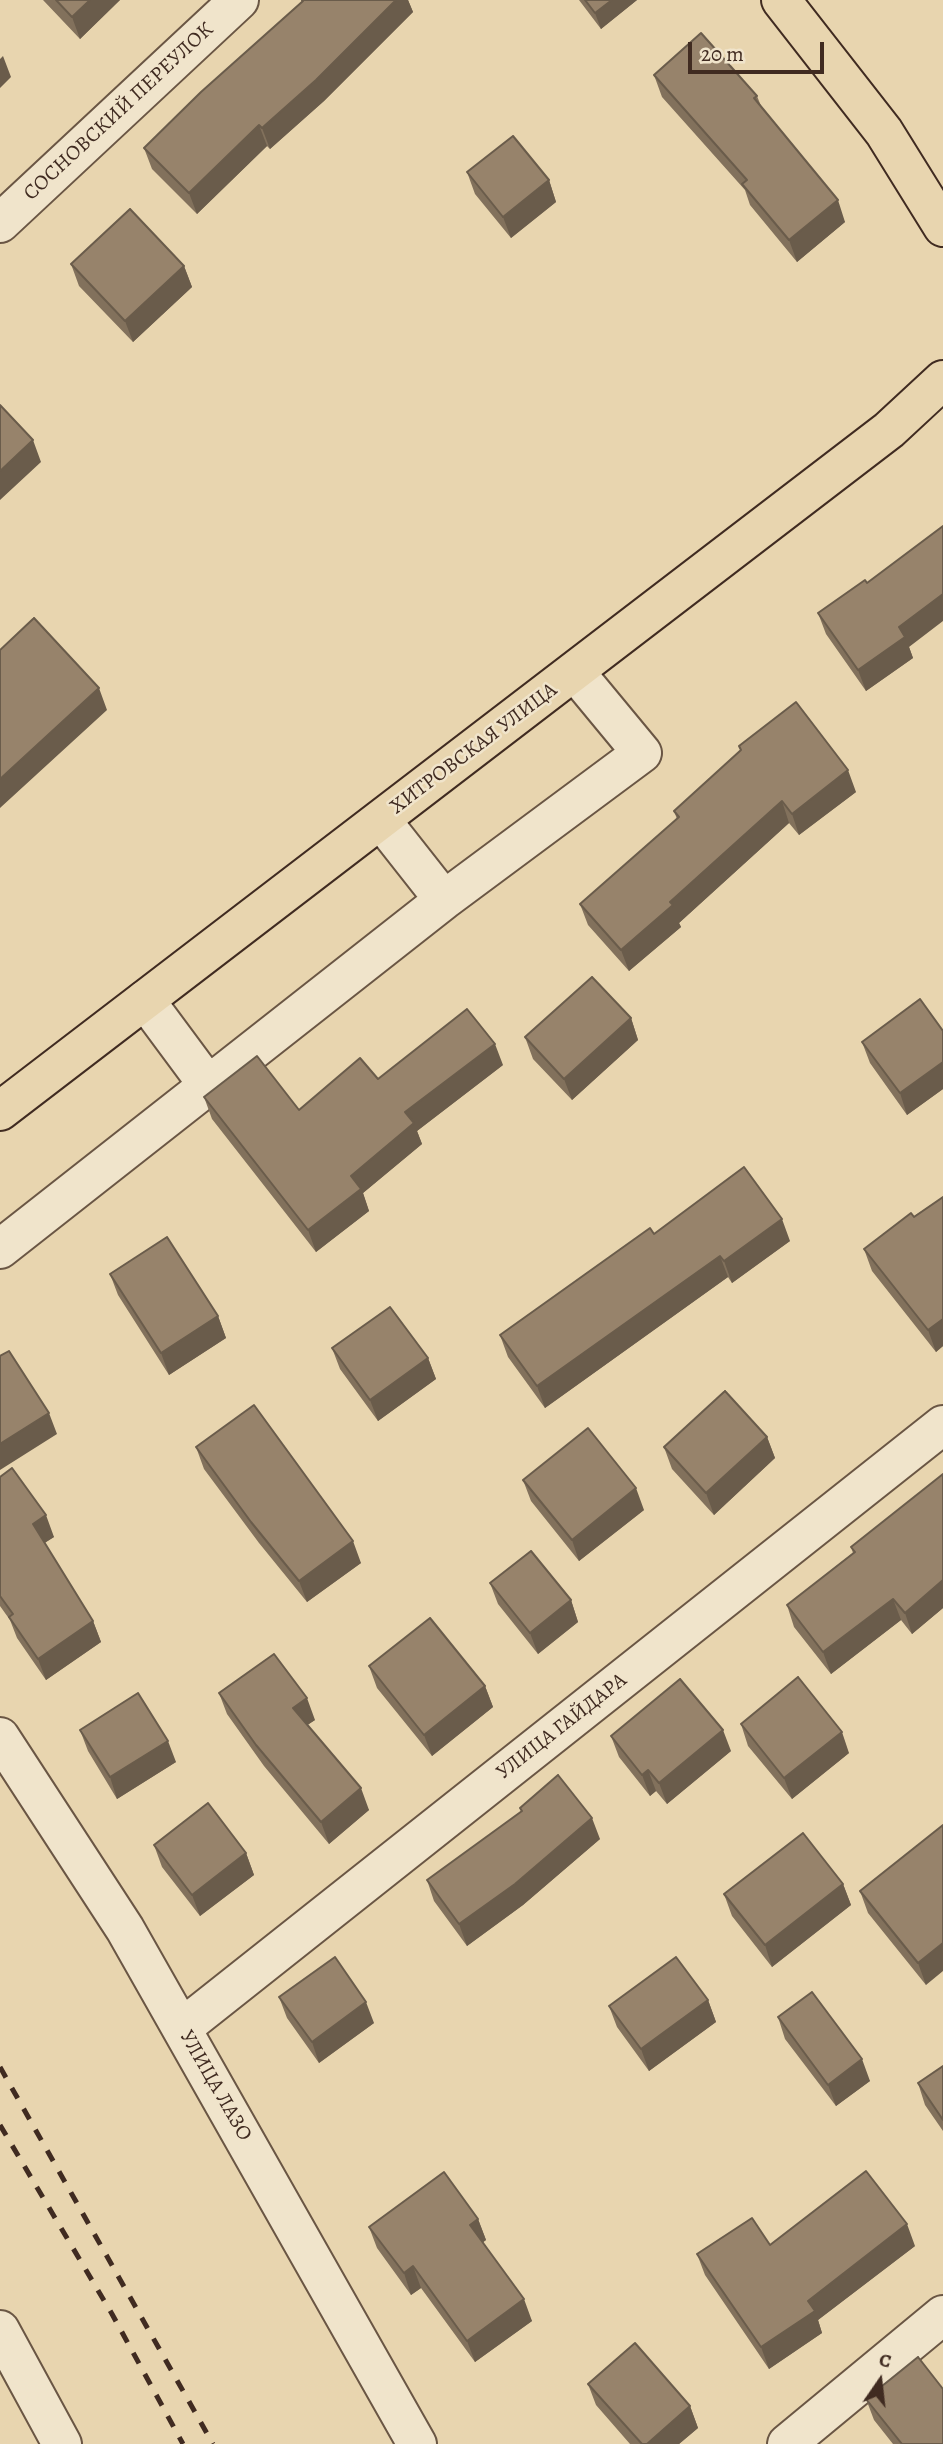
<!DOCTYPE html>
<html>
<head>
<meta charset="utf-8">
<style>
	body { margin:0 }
	#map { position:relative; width:943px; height:2444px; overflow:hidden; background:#e8d5af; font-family:Alegreya,serif }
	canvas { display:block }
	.north { position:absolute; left:845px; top:2346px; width:70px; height:70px; -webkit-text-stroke:5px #f0e4cb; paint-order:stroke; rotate:14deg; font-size:19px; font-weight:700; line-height:28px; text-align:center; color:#402b21 }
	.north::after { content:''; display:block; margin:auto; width:24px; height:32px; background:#402b21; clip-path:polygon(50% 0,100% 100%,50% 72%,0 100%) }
	.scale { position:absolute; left:688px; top:42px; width:136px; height:32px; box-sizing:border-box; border:4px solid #402b21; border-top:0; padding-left:9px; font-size:21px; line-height:24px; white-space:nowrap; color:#402b21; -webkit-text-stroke:5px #f0e4cb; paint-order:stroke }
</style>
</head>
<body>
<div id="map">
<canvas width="943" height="2444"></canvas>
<div class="north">С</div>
<div class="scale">20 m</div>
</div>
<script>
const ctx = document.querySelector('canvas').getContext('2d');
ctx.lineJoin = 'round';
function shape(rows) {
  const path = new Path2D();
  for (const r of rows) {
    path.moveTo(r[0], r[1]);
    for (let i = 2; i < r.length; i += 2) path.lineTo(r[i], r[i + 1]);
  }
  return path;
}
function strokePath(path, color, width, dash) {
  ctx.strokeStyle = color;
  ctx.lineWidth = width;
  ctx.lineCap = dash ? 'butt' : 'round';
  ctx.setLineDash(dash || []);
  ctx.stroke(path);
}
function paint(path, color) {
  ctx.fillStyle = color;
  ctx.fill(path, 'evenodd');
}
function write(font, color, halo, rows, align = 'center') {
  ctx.font = font + ' Alegreya,serif';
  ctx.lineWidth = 5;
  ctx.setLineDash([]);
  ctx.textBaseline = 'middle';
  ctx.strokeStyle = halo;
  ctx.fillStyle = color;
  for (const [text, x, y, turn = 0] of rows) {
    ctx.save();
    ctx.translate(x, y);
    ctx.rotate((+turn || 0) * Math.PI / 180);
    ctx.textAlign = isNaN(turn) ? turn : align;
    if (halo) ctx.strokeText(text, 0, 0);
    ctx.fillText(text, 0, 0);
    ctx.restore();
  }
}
const minor = shape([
	[0,223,239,0],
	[381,820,444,900],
	[145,1000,208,1085],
	[0,1249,444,900,642,753,575,672],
	[0,1737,125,1929,417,2444],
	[182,2028,943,1425],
	[0,2330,62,2444],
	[787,2444,943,2315]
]);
const major = shape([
	[781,0,884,132,943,227],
	[0,1111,889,430,943,380]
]);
strokePath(minor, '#6a5644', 42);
strokePath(major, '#402b21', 42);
strokePath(minor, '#f0e4cb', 38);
strokePath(major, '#e8d5af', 38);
strokePath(shape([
	[0,2067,213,2444],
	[0,2125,112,2314,183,2444]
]), '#402b21', 5, [12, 12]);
paint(shape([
	[43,0,120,0,80,39],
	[301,0,408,0,413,12,324,101,270,149,267,146,197,214,152,169,144,148,302,2],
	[579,0,637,0,601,29],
	[654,75,757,96,761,106,845,222,797,262,750,205,745,190,662,97],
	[467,172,549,180,556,202,511,238,475,194],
	[71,264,184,266,192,287,133,342,79,286],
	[818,613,909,647,913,658,866,691,826,634],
	[739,746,856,792,799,835,789,823,679,923,681,927,629,971,588,925,580,904,677,819,674,811,741,750],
	[631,1018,638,1040,572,1100,533,1059,525,1037],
	[943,1031,943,1089,907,1115,870,1063,862,1042],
	[503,1065,417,1131,422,1144,363,1193,369,1211,316,1252,212,1119,204,1097,299,1110,378,1079],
	[943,1197,943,1346,936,1352,872,1271,864,1249],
	[654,1234,790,1241,732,1283,728,1277,545,1408,508,1357,500,1335],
	[110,1274,218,1316,226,1338,169,1375,118,1295],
	[332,1348,428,1358,436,1379,378,1421,340,1369],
	[767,1437,775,1458,714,1515,672,1469,664,1447],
	[196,1447,361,1563,307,1602,259,1543,204,1469],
	[943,1474,943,1608,912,1634,901,1620,831,1674,794,1627,787,1605,853,1553,851,1547],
	[0,1477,54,1537,44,1543,93,1621,101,1642,46,1680,17,1638,10,1620,0,1606],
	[523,1480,644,1510,579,1561,531,1501],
	[490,1583,571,1600,578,1622,538,1654,498,1604],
	[369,1666,485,1686,493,1707,432,1756,377,1688],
	[219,1693,315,1720,307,1725,369,1810,329,1844,264,1766,227,1714],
	[741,1724,849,1753,792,1799,748,1746],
	[80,1730,176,1762,117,1799,88,1751],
	[611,1736,731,1751,667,1804,656,1791,650,1796,619,1757],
	[520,1808,600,1839,523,1905,467,1946,434,1901,427,1880,521,1812],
	[943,1825,926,1985,868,1913,860,1891],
	[154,1845,246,1853,254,1875,200,1916,162,1867],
	[843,1884,851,1905,772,1967,732,1916,724,1894],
	[279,1997,374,2023,319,2063,287,2018],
	[708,2000,716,2022,649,2071,617,2027,609,2006],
	[778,2017,870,2081,836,2106,785,2039],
	[943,2066,943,2131,925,2105,918,2083],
	[478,2219,486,2240,483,2242,532,2321,475,2362,421,2288,411,2295,377,2248,369,2227],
	[915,2246,818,2320,822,2333,769,2369,705,2275,697,2254],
	[588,2384,690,2406,698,2428,679,2444,630,2444,596,2405],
	[866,2399,943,2444,893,2444,874,2420]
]), '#82715c');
paint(shape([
	[90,0,120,0,80,39,72,17],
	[396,0,408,0,413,12,324,101,270,149,262,128],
	[612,0,637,0,601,29,595,13],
	[3,56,11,77,0,88,0,59],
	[259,125,267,146,197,214,189,193],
	[549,180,556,202,511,238,503,217],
	[838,200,845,222,797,262,789,240],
	[184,266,192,287,133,342,125,321],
	[33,440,41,462,0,500,0,471],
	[943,594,943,621,909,647,913,658,866,691,858,670,899,627],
	[99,688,107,710,0,808,0,779],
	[848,770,856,792,799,835,792,814],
	[782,801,789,823,679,923,681,927,629,971,621,950,670,902],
	[631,1018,638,1040,572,1100,564,1079],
	[495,1044,503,1065,417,1131,422,1144,363,1193,369,1211,316,1252,308,1230,351,1176,405,1112],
	[943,1062,943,1089,907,1115,900,1093],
	[782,1219,790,1241,732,1283,724,1261],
	[720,1256,728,1277,545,1408,537,1386],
	[218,1316,226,1338,169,1375,161,1353],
	[943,1319,943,1346,936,1352,928,1330],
	[428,1358,436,1379,378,1421,370,1400],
	[49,1413,57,1434,0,1470,0,1444],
	[767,1437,775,1458,714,1515,706,1493],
	[636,1488,644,1510,579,1561,572,1540],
	[46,1515,54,1537,40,1546,33,1524],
	[353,1541,361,1563,307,1602,299,1581],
	[943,1580,943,1608,912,1634,905,1613],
	[893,1599,901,1620,831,1674,823,1652],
	[571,1600,578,1622,538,1654,530,1633],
	[93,1621,101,1642,46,1680,38,1659],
	[485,1686,493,1707,432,1756,424,1735],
	[307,1698,315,1720,300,1730,293,1708],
	[723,1730,731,1751,667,1804,659,1783],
	[842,1732,849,1753,792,1799,784,1778],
	[168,1741,176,1762,117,1799,110,1777],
	[648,1770,656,1791,650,1796,642,1775],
	[361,1788,369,1810,329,1844,321,1822],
	[592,1818,600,1839,523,1905,467,1946,459,1924],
	[246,1853,254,1875,200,1916,192,1895],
	[843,1884,851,1905,772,1967,765,1945],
	[943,1943,943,1971,926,1985,918,1963],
	[708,2000,716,2022,649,2071,641,2049],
	[366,2002,374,2023,319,2063,312,2042],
	[862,2059,870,2081,836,2106,828,2085],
	[478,2219,486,2240,478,2246,470,2225],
	[907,2224,915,2246,818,2320,822,2333,769,2369,761,2347,808,2301],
	[413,2266,421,2288,411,2295,404,2273],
	[524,2299,532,2321,475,2362,467,2341],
	[690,2406,698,2428,679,2444,647,2444]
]), '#6a5c4b');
const building = shape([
	[56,0,90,0,72,17,56,0],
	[302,0,396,0,316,80,262,128,259,125,189,193,144,148,201,92,303,1,302,0],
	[585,0,612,0,595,13,585,0],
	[701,33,757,96,754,98,838,200,789,240,742,184,747,180,654,75,701,33],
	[513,136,549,180,503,217,467,172,513,136],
	[130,209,184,266,125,321,71,264,130,209],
	[0,405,33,440,0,471,0,405],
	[943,526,943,594,899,627,905,637,858,670,818,613,865,580,867,583,943,526],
	[34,618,99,688,0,779,0,650,34,618],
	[796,702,848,770,792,814,782,801,670,902,673,905,621,950,580,904,679,817,674,811,741,750,739,746,796,702],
	[592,977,631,1018,564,1079,525,1037,592,977],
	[920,999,943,1031,943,1062,900,1093,862,1042,920,999],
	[467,1009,495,1044,405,1112,414,1123,351,1176,361,1189,308,1230,204,1097,257,1056,299,1110,360,1058,378,1079,467,1009],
	[744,1167,782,1219,724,1261,720,1256,537,1386,500,1335,650,1228,654,1234,744,1167],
	[943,1197,943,1319,928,1330,864,1249,911,1213,914,1217,943,1197],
	[167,1237,218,1316,161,1353,110,1274,167,1237],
	[390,1307,428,1358,370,1400,332,1348,390,1307],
	[9,1351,49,1413,0,1444,0,1356,9,1351],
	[725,1391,767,1437,706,1493,664,1447,725,1391],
	[254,1405,353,1541,299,1581,251,1522,196,1447,254,1405],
	[588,1428,636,1488,572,1540,523,1480,588,1428],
	[12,1468,46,1515,33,1524,93,1621,38,1659,9,1617,13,1614,0,1596,0,1477,12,1468],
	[943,1474,943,1580,905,1613,893,1599,823,1652,787,1605,855,1552,851,1547,943,1474],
	[531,1551,571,1600,530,1633,490,1583,531,1551],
	[430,1618,485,1686,424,1735,369,1666,430,1618],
	[274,1654,307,1698,293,1708,361,1788,321,1822,256,1745,219,1693,274,1654],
	[798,1677,842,1732,784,1778,741,1724,798,1677],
	[680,1679,723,1730,659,1783,648,1770,642,1775,611,1736,680,1679],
	[138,1693,168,1741,110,1777,80,1730,138,1693],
	[558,1775,592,1818,515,1884,459,1924,427,1880,522,1811,520,1808,558,1775],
	[208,1803,246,1853,192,1895,154,1845,208,1803],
	[943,1825,943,1943,918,1963,860,1891,943,1825],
	[803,1833,843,1884,765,1945,724,1894,803,1833],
	[335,1957,366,2002,312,2042,279,1997,335,1957],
	[676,1957,708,2000,641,2049,609,2006,676,1957],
	[812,1992,862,2059,828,2085,778,2017,812,1992],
	[943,2066,943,2120,918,2083,943,2066],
	[866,2171,907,2224,808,2301,815,2311,761,2347,697,2254,752,2218,770,2245,866,2171],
	[444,2172,478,2219,470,2225,524,2299,467,2341,413,2266,404,2273,369,2227,444,2172],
	[635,2343,690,2406,647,2444,642,2444,588,2384,635,2343],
	[918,2357,943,2389,943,2444,902,2444,866,2399,918,2357]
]);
paint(building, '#97836b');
strokePath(building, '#6a5c4b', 2);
write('21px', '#402b21', '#f0e4cb', [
	["СОСНОВСКИЙ ПЕРЕУЛОК",119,112,-43],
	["ХИТРОВСКАЯ УЛИЦА",474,749,-37],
	["УЛИЦА ГАЙДАРА",562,1727,-38],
	["УЛИЦА ЛАЗО",215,2086,60]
]);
</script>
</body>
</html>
